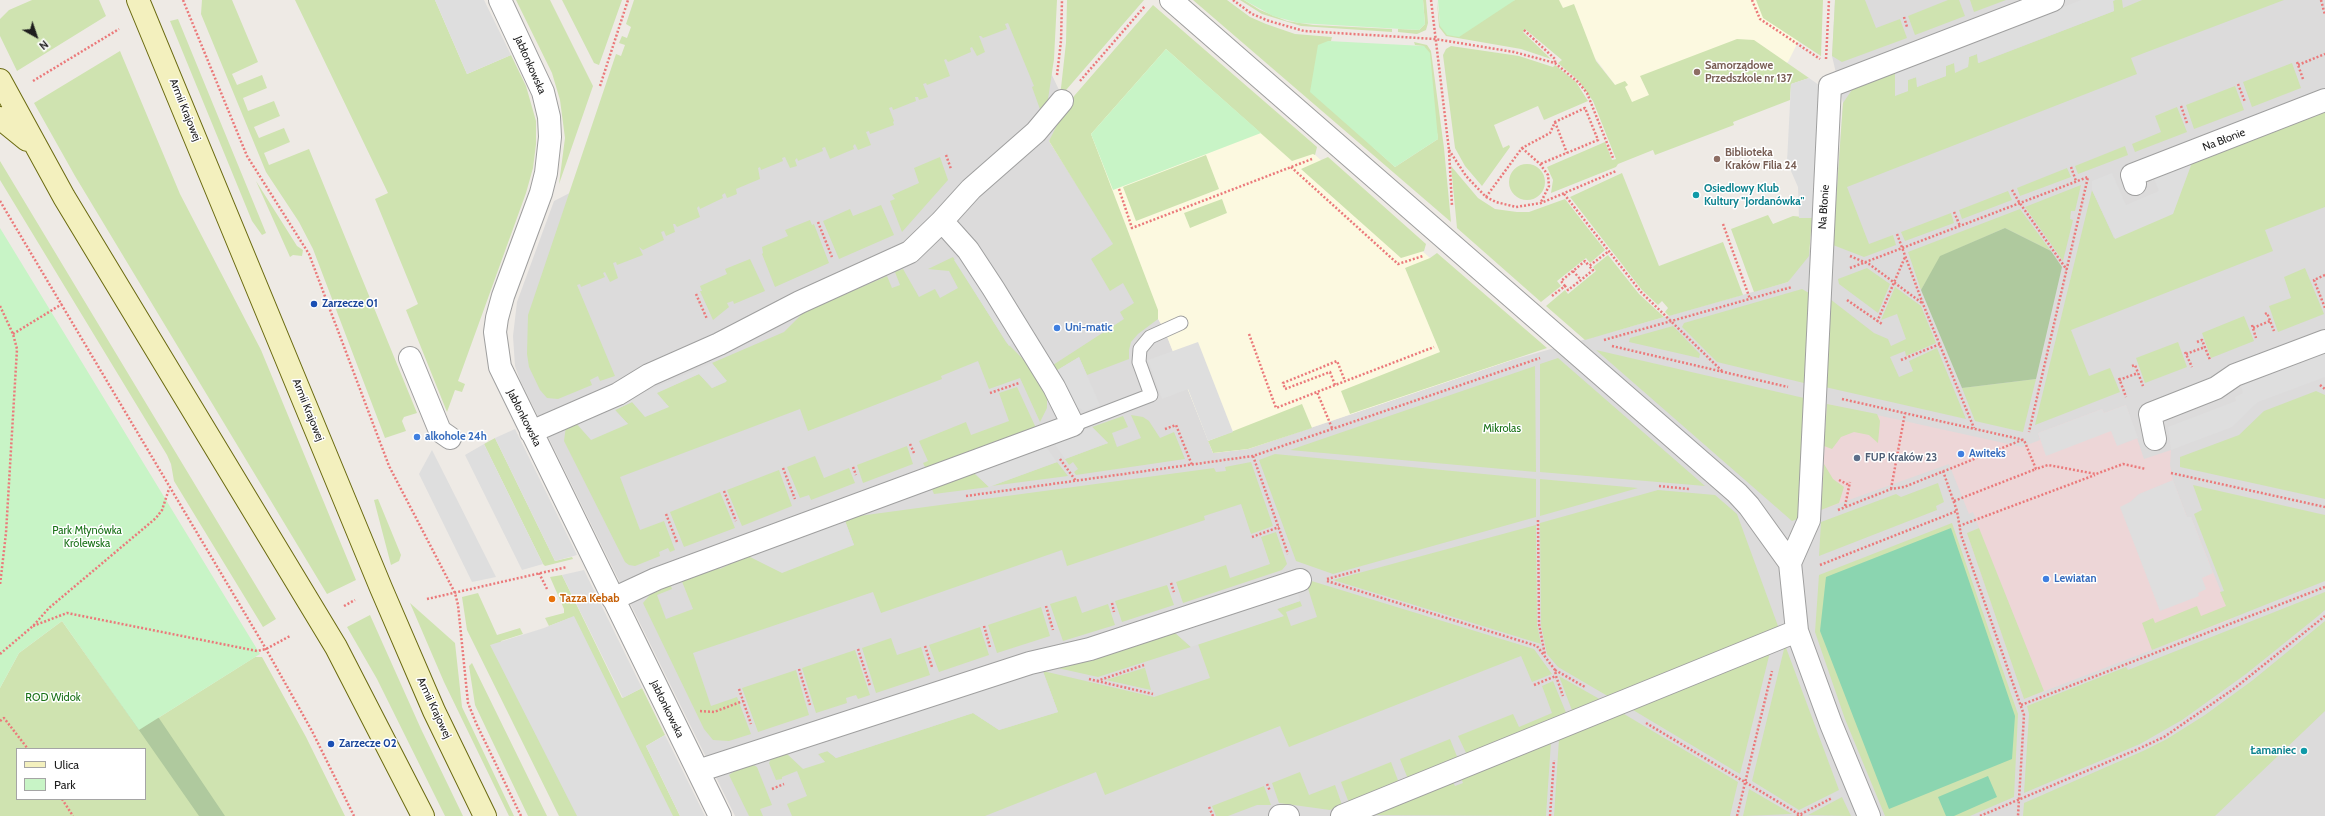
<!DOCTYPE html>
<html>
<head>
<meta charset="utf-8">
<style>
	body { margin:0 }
	#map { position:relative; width:2325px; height:816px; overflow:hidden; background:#eeeae5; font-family:Cabin,sans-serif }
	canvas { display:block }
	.legend { position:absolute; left:16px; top:748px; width:130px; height:52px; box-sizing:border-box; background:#fff; border:1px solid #a5a5a5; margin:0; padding:5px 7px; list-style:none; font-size:12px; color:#1e1e1e }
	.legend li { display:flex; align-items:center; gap:8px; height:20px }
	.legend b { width:20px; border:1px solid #a5a5a5 }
	.north { position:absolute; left:16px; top:16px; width:40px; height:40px; -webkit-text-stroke:3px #fff; paint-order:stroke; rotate:140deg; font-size:11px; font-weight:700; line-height:16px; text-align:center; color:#1e1e1e }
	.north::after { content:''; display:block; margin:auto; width:14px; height:18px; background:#1e1e1e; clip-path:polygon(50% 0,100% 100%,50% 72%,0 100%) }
</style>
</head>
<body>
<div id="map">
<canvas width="2325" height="816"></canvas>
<ul class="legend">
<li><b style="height:5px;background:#f3f0be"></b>Ulica</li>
<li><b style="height:11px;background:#c8f4c6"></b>Park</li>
</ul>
<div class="north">N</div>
</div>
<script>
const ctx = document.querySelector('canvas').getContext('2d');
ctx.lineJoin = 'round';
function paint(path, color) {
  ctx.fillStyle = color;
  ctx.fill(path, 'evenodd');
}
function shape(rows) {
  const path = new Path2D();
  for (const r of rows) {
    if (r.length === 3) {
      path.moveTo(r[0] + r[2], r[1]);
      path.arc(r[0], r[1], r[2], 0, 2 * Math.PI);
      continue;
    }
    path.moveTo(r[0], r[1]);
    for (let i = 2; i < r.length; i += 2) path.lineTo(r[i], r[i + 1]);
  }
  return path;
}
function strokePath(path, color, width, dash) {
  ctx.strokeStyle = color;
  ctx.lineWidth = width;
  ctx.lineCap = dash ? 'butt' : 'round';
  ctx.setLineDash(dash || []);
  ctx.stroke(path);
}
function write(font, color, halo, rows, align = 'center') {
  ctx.font = font + ' Cabin,sans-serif';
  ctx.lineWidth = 3;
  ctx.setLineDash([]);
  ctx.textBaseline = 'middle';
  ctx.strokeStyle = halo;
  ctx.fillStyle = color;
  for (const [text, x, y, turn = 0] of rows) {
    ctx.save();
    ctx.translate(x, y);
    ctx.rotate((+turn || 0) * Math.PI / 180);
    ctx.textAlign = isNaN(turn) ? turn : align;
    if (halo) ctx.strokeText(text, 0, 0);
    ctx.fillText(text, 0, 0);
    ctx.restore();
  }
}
paint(shape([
	[947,0,1016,0,1071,115,1049,141,1100,221,1164,329,1213,453,1248,449,1512,360,1788,282,1835,210,1843,103,1832,56,1835,0,2325,0,2325,816,735,816,520,380,515,366,513,336,517,302,554,201]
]), '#dcdbdb');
paint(shape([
	[1827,404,2022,447,2040,440,2038,433,2102,409,2104,413,2126,405,2144,459,2171,450,2170,465,2173,480,2187,517,2191,517,2232,619,2024,699,1967,533,1979,528,1973,512,1969,514,1949,464,1821,510]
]), '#edd6d7');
paint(shape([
	[1551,0,1801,0,1798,42,1788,62,1653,135],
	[1158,14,1430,258,1512,360,1248,449,1213,453,1164,329,1100,221,1049,141]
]), '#fcf9e0');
paint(shape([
	[32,0,99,0,106,16,17,71,0,36,0,19,9,10],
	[202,0,232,0,258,62,232,74,237,85,262,75,267,88,243,98,248,111,274,101,280,116,254,127,259,138,284,128,290,142,264,153,269,165,309,149,417,413,404,417,402,421,406,431,385,438,313,249,299,222,266,172,201,14],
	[295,0,435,0,467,74,511,55,526,86,536,121,536,144,533,168,526,193,458,381,465,384,462,392,455,390,447,412,406,310,418,304,375,199,388,193],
	[516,0,550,0,593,86,559,184,565,138,560,100,552,73],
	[562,0,622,0,599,65,594,63],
	[634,0,1057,0,1054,59,1047,106,1041,112,1032,87,1034,86,1008,23,1005,24,1007,29,983,38,981,36,979,36,985,52,977,56,972,47,970,48,971,52,948,62,946,59,944,60,950,76,927,85,926,83,923,84,928,97,919,100,918,97,915,97,916,101,893,110,892,107,889,108,894,121,893,122,894,125,870,134,869,131,866,132,871,145,858,150,855,144,853,146,854,149,830,159,825,147,822,148,823,151,798,161,797,158,795,160,797,166,790,168,785,157,782,158,783,161,761,170,760,167,758,168,760,179,736,189,737,194,727,198,725,193,722,195,723,198,700,209,699,206,697,208,700,217,677,227,675,224,673,224,675,232,666,236,664,231,661,232,664,240,643,250,639,247,643,255,617,265,616,262,613,263,618,278,610,282,605,272,603,273,605,277,581,287,580,284,577,285,615,376,600,381,598,376,590,380,592,385,558,399,547,398,540,390,529,367,527,354,528,315,616,54,621,56,625,45,619,43,622,36,627,38,631,27,626,24],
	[1067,0,1144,0,1060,97,1066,43],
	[1193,0,1227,0,1250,17,1266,24,1295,34,1332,37,1331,41,1328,41,1374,148,1395,167,1438,139,1424,46,1415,45,1414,42,1427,45,1431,51,1444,148,1451,222],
	[1240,0,1244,0,1260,10,1287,21,1313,25,1392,29,1392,32,1301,26,1262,14],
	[1423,0,1426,0,1428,23,1426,30,1417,34,1398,32,1398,29,1419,30,1425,24],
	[1437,0,1440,26,1515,0,1559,0,1563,8,1574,4,1596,61,1615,85,1625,81,1628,85,1625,87,1632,102,1649,95,1640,76,1737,39,1754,40,1809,78,1791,84,1790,100,1733,122,1734,125,1655,155,1653,150,1618,164,1616,167,1551,193,1553,180,1547,167,1605,142,1612,160,1616,159,1593,101,1579,81,1558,63,1562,60,1525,29,1523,32,1551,59,1521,49,1446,36,1439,27],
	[1756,0,1823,0,1821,56,1763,18],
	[1835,0,1865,0,1876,28,1900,19,1907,38,1842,62,1832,56],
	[1948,0,1959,0,1965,16,1915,35,1908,16],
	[1970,0,2006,0,1974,12],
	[2115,0,2122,0,2123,8,2142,0,2284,0,2131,58,2137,74,1847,187,1869,244,1893,235,1896,245,1864,257,1833,245,1843,103,1854,87,1895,72,1895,95,1908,91,1908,80,1917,77,1917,87,1946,76,1946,66,1954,63,1968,67,1969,57,1977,54,1979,63,2114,11,2113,1],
	[1153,5,1317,147,1315,155,1313,154,1292,161,1166,49,1091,134,1158,310,1158,319,1138,334,1131,342,1129,350,1129,359,1087,375,1079,357,1056,371,1053,365,1124,319,1120,312,1134,303,1123,283,1110,291,1091,259,1113,244,1049,141,1068,103],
	[178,19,266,233,262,235,252,221,170,21],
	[1451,46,1519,56,1553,67,1555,65,1576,82,1588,101,1544,120,1538,106,1494,125,1503,148,1509,145,1510,147,1482,186,1465,166,1455,148,1443,55,1446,49],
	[120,51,180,194,261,350,356,580,327,594,75,176,34,103],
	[2292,63,2301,88,2252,107,2243,82],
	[2235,86,2244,110,2194,129,2186,105],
	[2177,107,2187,132,2135,152,2132,144,2161,132,2155,116],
	[2325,110,2325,207,2265,230,2273,251,2071,330,2089,376,2110,368,2120,392,2035,425,2092,190,2114,238,2193,160],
	[2125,146,2128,155,2078,174,2075,166],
	[1206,155,1219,189,1136,221,1123,187],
	[940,157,948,180,902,232,890,201,895,199,892,195,919,183,914,168],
	[1328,157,1426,244,1424,251,1401,258,1301,169],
	[0,161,276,619,263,627,174,481,171,464,167,455,0,180],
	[1527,182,18],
	[1451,166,1478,198,1495,209,1517,212,1529,212,1565,199,1605,250,1590,263,1586,258,1557,281,1561,286,1541,302,1457,228],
	[2067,168,2071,177,2020,196,2017,188],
	[1622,173,1659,266,1723,242,1743,295,1669,316,1665,312,1668,308,1662,301,1658,305,1642,290,1570,197],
	[256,181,297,246,303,250,302,256,293,255,290,257],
	[2081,185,2075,211,2071,211,2070,219,2073,220,2063,261,2025,207],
	[2008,191,2012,200,1962,219,1959,210],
	[1222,199,1227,213,1190,228,1184,213],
	[881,205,894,235,839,259,823,221,850,209,853,216],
	[2020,209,2051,251,2005,228,1941,256,1921,290,1908,252],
	[1951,213,1954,223,1905,241,1901,232],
	[1768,215,1773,224,1793,216,1812,218,1809,256,1788,282,1754,292,1731,229],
	[810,220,812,225,814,224,829,263,775,287,762,254,763,253,762,247,788,236,785,230],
	[1437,253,1547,348,1350,414,1341,391,1440,352,1405,268,1430,258],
	[1608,255,1639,294,1664,317,1585,340,1546,306,1565,290,1568,294,1596,271,1593,267],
	[953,257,1006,342,1033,369,1047,397,1047,408,1040,422,1020,378,989,389,978,361,941,376,942,379,808,431,800,409,620,477,640,530,664,521,675,550,670,552,668,548,659,552,660,556,635,566,629,565,625,562,564,441,566,426,575,422,628,424,615,410,632,402,669,407,656,393,699,374,712,388,726,382,712,363,784,332,804,312,887,276,892,288,900,285,895,272,903,269,919,297,935,289,940,298,958,288,949,271,928,269],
	[750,259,765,291,734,304,733,301,727,303,729,307,713,320,700,291,702,291,700,286,727,274,725,269],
	[1867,268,1890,284,1878,313,1839,284,1838,279],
	[2305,268,2324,314,2278,332,2269,306,2291,298,2284,277],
	[1895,287,1921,306,1936,343,1906,356,1905,351,1890,357,1899,377,1913,371,1909,361,1937,348,1966,419,1825,387,1830,299,1874,333,1888,339,1891,346,1906,339,1897,314,1881,320],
	[1802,289,1809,293,1804,383,1717,362,1682,327,1684,323],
	[2244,316,2254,341,2211,358,2202,333],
	[1673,326,1700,354,1699,358,1629,342,1630,338],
	[2178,342,2187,367,2145,383,2136,358],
	[1596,350,1804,398,1798,519,1792,521],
	[1558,358,1705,486,1540,472,1540,364],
	[1535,366,1536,472,1290,450],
	[2036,379,2023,432,1975,421,1962,388],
	[1017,387,1036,428,926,469,923,463,928,461,919,441,966,422,971,435,1009,421,999,393],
	[2316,391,2325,395,2325,499,2180,467,2180,457,2239,435,2264,411],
	[1302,404,1312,428,1248,449,1213,453,1211,448,1208,441],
	[1827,404,1877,414,1880,421,1878,443,1869,435,1854,432,1841,437,1832,449,1824,446],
	[1131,415,1143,417,1149,421,1160,438,1174,432,1185,459,1076,475,1074,472,1078,469,1073,462,1069,465,1065,459,1108,443,1092,427,1123,416,1128,427,1112,433,1117,447,1141,438],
	[495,438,555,561,572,557,573,559,545,566,543,564,484,444],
	[907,446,913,464,863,483,857,465],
	[1275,454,1536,479,1536,517,1333,574,1296,561,1259,460],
	[815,456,824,478,849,468,855,483,811,500,809,495,800,498,787,467],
	[1057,462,1068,476,991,486],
	[1251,462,1273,526,1251,534,1241,504,1204,516,1205,520,1067,566,1062,550,881,613,873,592,693,653,711,706,737,697,751,734,729,741,713,740,704,729,643,603,654,590,670,583,672,589,657,595,666,619,693,609,681,579,718,565,720,569,728,565,727,562,746,555,854,545,844,518,1214,468,1216,472,1226,471,1225,467],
	[1824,464,1833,479,1844,487,1839,503,1821,510],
	[779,470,792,506,742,526,727,490],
	[973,472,989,487,934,494,931,487],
	[1540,479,1638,488,1540,516],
	[1938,483,1944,502,1936,506,1937,510,1819,556,1821,522,1896,494,1901,497],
	[2193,485,2325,515,2325,581,2152,650,2142,623,2153,618,2155,623,2197,606,2201,616,2226,606,2220,592,2224,591,2194,514,2202,510],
	[1658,490,1715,495,1737,514,1778,626,1774,632,1611,698,1558,667,1547,654,1541,625,1540,523],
	[720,492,735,528,684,547,670,512],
	[378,499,401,555,399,561,391,565,374,500],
	[1952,523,2018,714,2014,797,1970,816,1885,816,1845,719,1815,632,1819,575],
	[1536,525,1537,624,1541,644,1333,580],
	[1979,528,2044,691,2024,699,1967,533],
	[1276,532,1287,564,1282,570,1183,603,1176,582,1226,565,1230,578,1270,564,1261,537],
	[562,575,622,698,642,688,665,735,646,746,680,816,667,816,570,618,549,626,545,618,564,613,564,609,550,577],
	[1305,579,1534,649,1552,674,1532,682,1521,656,1289,747,1280,726,1105,795,1096,772,985,816,792,816,787,804,807,796,797,771,782,777,782,779,776,780,769,763,772,757,786,753,825,762,818,754,828,751,836,758,973,713,999,730,1058,712,1043,671,1154,697,1210,678,1198,644,1283,616,1277,609,1300,601,1302,606,1286,612,1291,626,1317,617],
	[1167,585,1174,605,1122,622,1115,601],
	[2325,592,2325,610,2318,616,2246,674,2182,720,2140,744,2024,793,2029,714,2027,706,2126,667,2128,670],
	[478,593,497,635,520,628,523,634,501,641,587,816,559,816,467,630,462,597],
	[1076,596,1082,613,1108,604,1115,625,1063,641,1050,604],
	[410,603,455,643,462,707,514,816,509,816,444,682],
	[1041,607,1050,636,997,653,988,625],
	[370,615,421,729,463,816,445,816,377,679,347,627],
	[62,621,139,730,255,657,262,657,306,737,345,816,0,816,0,688,19,653],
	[17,749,145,749,145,799,17,799],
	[2325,621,2325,711,2215,816,2023,816,2024,803,2143,751,2167,739,2205,715,2253,680],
	[980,627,989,655,939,672,929,645],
	[1173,631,1191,647,1098,677,1053,667],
	[891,638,897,655,921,647,930,675,876,693,862,648],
	[1785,645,1839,790,1799,810,1752,781],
	[1771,648,1740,774,1628,707],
	[855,650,870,695,858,699,856,695,846,698,847,703,816,713,802,668],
	[472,663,547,816,528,816,475,705,469,666],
	[1145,668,1151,690,1106,680,1144,668],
	[796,670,809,715,758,732,742,688],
	[1559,676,1603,701,1573,713],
	[1553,681,1567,715,1467,755,1458,736,1513,714,1519,727,1552,713,1542,686],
	[1619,711,1738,782,1730,816,1554,816,1559,739],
	[1450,739,1458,759,1408,779,1400,759],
	[1551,742,1546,816,1369,815,1453,782,1455,786,1463,783,1461,778],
	[1391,762,1399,783,1349,803,1341,782],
	[752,764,757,767,772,805,760,809,763,816,749,816,729,775,740,767],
	[1300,772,1309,795,1335,785,1342,805,1330,810,1279,803,1272,783],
	[1264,786,1271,805,1257,805,1228,816,1216,816,1212,806],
	[1749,789,1792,814,1743,816],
	[1842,797,1851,816,1808,815]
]), '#cfe3b0');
paint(shape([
	[2005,228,2051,251,2062,267,2036,379,1962,388,1921,290,1940,256],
	[100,638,142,693,225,816,199,816,76,640]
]), '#afc99e');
paint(shape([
	[1244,0,1423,0,1425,24,1419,30,1299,23,1273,16],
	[1438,0,1515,0,1459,37,1447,35,1440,26],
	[1328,41,1424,46,1430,53,1438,139,1395,167,1310,92,1318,45],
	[1166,49,1261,133,1113,190,1091,134],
	[0,228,260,654,139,730,62,621,19,653,0,688]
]), '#c8f4c6');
paint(shape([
	[1951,528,2015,716,2012,759,1889,809,1820,631,1826,577],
	[1988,776,1997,797,1954,816,1946,816,1938,797]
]), '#8bd5b0');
paint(shape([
	[435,0,484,0,511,55,467,74],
	[2081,0,2115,0,2113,1,2114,11,1978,63,1977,54,1969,57,1968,67,1955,73,1954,63,1946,66,1946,76,1917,87,1916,77,1908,80,1908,91,1895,96,1895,72],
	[1809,78,1819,85,1812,218,1799,218,1798,187,1787,162,1791,84],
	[2193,160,2173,214,2115,239,2092,190,2092,181,2112,173,2126,205,2159,191,2153,176],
	[963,254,1018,340,1009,346,954,260],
	[1198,342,1233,432,1208,441,1188,389,1162,399,1148,360],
	[2325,353,2325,377,2258,402,2232,427,2171,450,2168,427,2236,401,2235,397,2243,393,2241,386],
	[1079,357,1100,405,1085,411,1076,407,1054,372],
	[712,363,727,381,712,388,699,374,657,393,669,407,645,417,632,402,615,410,628,424,591,440,575,422],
	[2126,405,2138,438,2117,446,2111,431,2046,456,2038,433,2102,409,2104,413],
	[1092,427,1108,443,1065,459,1053,442],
	[515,429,577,555,555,561,495,438],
	[484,444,543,564,522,570,465,455],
	[1045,445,1057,462,989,487,973,472],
	[432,450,496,577,472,582,419,474],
	[2173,480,2187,517,2191,517,2213,573,2202,578,2206,589,2198,593,2199,596,2160,611,2120,507,2130,502,2139,494],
	[844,518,854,545,782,573,746,555],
	[584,570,642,688,623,698,562,575],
	[1297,589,1300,601,1277,609,1284,616,1191,647,1173,631],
	[574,616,673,816,577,816,490,645,544,628],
	[1042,669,1058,712,999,730,973,713,836,758,827,751,818,754,825,762,803,769,786,753],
	[665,735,672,749,705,816,680,816,646,746]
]), '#dedede');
const lane = shape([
	[1073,425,1151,395,1139,362,1140,349,1150,337,1181,323]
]);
const street = shape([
	[500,0,543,92,549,117,550,137,546,173,541,193,503,296,497,318,495,332,500,367,720,816],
	[1171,0,1737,493,1749,506,1790,563,1797,631,1831,724,1869,816],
	[2135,184,2132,175,2325,100],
	[410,358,440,431,450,438],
	[531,432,618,394,649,375,719,344,800,302,910,252,942,221,971,189,1036,132,1062,101],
	[2155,439,2150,414,2216,388,2235,375,2325,341],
	[1790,563,1809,520,1830,86,2053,0],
	[613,599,656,579,1073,425,1054,387,993,288,968,250,942,221],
	[698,771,1030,663,1090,649,1300,580],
	[1280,816,1288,816],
	[1342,816,1797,631]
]);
const secondary = shape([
	[138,0,381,588,434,711,485,816],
	[0,80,64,197,336,647,423,816],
	[0,118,27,140]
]);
strokePath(lane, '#9f9f9f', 15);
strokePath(street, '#9f9f9f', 24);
strokePath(secondary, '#6a6a10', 24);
strokePath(shape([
	[183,0,247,156,309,254,389,466,455,593,458,605,468,703,476,723,521,816],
	[1233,0,1252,14,1269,21,1304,31,1435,39,1514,52,1555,63,1578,82,1587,93,1613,158],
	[1431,0,1449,150,1452,206],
	[1752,0,1760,19,1820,59],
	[2321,0,2325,15],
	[1904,17,1907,27],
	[1524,30,1555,59,1555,63],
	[1826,59,1829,0],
	[2297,62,2303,79],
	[2298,65,2325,54],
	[1057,75,1061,41,1062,0],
	[33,81,119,29],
	[1080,81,1145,6],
	[2238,84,2245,102],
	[600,86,628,0],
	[2181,106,2187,123],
	[1555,122,1567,153],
	[1522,148,1540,164,1548,175,1549,186,1541,202],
	[1449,150,1466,176,1486,197,1496,202,1516,207,1541,203,1616,171],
	[946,155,951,169],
	[1291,167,1398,264,1423,256],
	[2071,167,2076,181],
	[1119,189,1132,228,1312,159],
	[2012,190,2019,202,2067,270],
	[1564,194,1641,292,1722,371],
	[1486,197,1522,148,1550,133,1555,122,1585,108,1598,140,1540,164],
	[0,201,266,649,312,731,354,816],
	[1954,212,1960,226],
	[818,222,832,257],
	[1723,224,1750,299],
	[1897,234,1923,304,1974,428],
	[1850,256,1869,264,1922,303],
	[1850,268,2088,177,2029,432],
	[1573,271,1581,280],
	[2325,275,2314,280,2325,308],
	[1565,286,1561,281,1585,261,1589,266],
	[696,294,707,319],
	[1552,296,1565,286,1568,290,1581,280,1593,270,1589,266,1609,251],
	[1847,300,1882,324],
	[0,306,13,334,17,349,6,533,0,585],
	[2265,314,2267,313,2274,331],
	[1877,322,1905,257],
	[2252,325,2256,338],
	[2253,328,2270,321],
	[13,334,62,304],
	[1249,334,1276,408,1317,392],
	[1604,340,1792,287],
	[2197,342,2202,340,2210,360],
	[1612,346,1788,387],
	[2185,352,2192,367],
	[2186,354,2205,347],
	[1901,360,1940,344],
	[2132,366,2135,365,2143,386],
	[2119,378,2126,397],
	[2119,380,2138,373],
	[1335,385,1330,372,1285,389,1283,383,1337,361,1345,381],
	[2320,385,2325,389],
	[990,393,1019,383],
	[1842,399,2024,440,2036,469,2048,465,2096,474,2123,464,2146,469],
	[1332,428,1317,392,1434,347],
	[1165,429,1176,425,1192,465],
	[910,444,914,453],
	[1253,456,1288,554],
	[1060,459,1076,481],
	[853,467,856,475],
	[783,468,795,499],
	[1943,471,1957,511,1961,535,2024,715,2018,816],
	[2171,473,2325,507],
	[1839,480,1849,485],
	[1659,486,1689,489],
	[1891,489,1905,413],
	[724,491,736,521],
	[966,496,1253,456,1540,358],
	[1954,501,2036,469],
	[1845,506,1850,482],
	[1838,510,1891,489,1904,487,2022,440],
	[666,514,677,542],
	[1538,520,1539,624,1545,655],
	[1959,526,2095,475],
	[1252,537,1279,527],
	[1820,565,1957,511],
	[539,573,547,589],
	[1327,579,1360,570],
	[1327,581,1537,646,1555,670,1556,676,1563,696],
	[1171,583,1174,592],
	[427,599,567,567],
	[1112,603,1114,612],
	[344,606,355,600],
	[1046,606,1053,630],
	[33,626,67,613,257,651,266,649,290,636],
	[984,626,990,647],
	[925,646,932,667],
	[858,649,870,686],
	[0,654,33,626,49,608,156,518,162,510,169,489],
	[799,669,810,705],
	[1555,670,1585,687],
	[1089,679,1097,681,1144,665],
	[1097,681,1153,694],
	[1534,685,1556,676],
	[739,689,751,724],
	[2021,705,2325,587],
	[700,711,714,712,743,701],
	[0,721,4,718,28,749],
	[1646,723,1802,816],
	[1267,784,1270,791],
	[772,789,784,784],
	[62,799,73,816],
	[1209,807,1213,816],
	[1550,816,1554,760],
	[1737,816,1772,671],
	[1797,816,1832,798],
	[1980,816,2136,750,2164,737,2235,688,2325,616]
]), '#eb797a', 2.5, [2, 2]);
strokePath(lane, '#fff', 13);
strokePath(street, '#fff', 22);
strokePath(secondary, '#f3f0be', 22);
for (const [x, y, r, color] of [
	[1697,72,4,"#8d6e63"],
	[1717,159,4,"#8d6e63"],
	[1696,195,4,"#0f9aa8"],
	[314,304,4,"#1a4fb4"],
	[1057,328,4,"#3f7fe0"],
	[417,437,4,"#3f7fe0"],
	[1961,454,4,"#3f7fe0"],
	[1857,458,4,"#5c6f8a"],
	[2046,579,4,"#3f7fe0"],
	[552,599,4,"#e8710a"],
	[331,744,4,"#1a4fb4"],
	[2304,751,4,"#0f9aa8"]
]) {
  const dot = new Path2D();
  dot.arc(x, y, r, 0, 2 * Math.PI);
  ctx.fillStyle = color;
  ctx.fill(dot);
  strokePath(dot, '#fff', 1.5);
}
write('11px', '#1e1e1e', '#fff', [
	["Jabłonkowska",530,65,66],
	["Armii Krajowej",185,110,68],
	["Na Błonie",2224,140,-21],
	["Na Błonie",1824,207,-86],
	["Armii Krajowej",308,410,68],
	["Jabłonkowska",524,418,63],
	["Armii Krajowej",434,708,65],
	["Jabłonkowska",667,709,64]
]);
write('bold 11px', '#785e54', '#fff', [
	["Samorządowe",1705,66],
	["Przedszkole nr 137",1705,79],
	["Biblioteka",1725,153],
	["Kraków Filia 24",1725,166]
], 'left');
write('bold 11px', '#0d838f', '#fff', [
	["Osiedlowy Klub",1704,189],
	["Kultury \"Jordanówka\"",1704,202],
	["Łamaniec",2296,751,"right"]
], 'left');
write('bold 11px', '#164399', '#fff', [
	["Zarzecze 01",322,304],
	["Zarzecze 02",339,744]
], 'left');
write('bold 11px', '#366cbe', '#fff', [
	["Uni-matic",1065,328],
	["alkohole 24h",425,437],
	["Awiteks",1969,454],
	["Lewiatan",2054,579]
], 'left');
write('11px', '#197117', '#fff', [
	["Mikrolas",1502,429],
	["Park Młynówka",87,531],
	["Królewska",87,544],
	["ROD Widok",53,698]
]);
write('bold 11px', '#4e5e75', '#fff', [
	["FUP Kraków 23",1865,458]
], 'left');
write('bold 11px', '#c56008', '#fff', [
	["Tazza Kebab",560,599]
], 'left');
</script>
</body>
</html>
